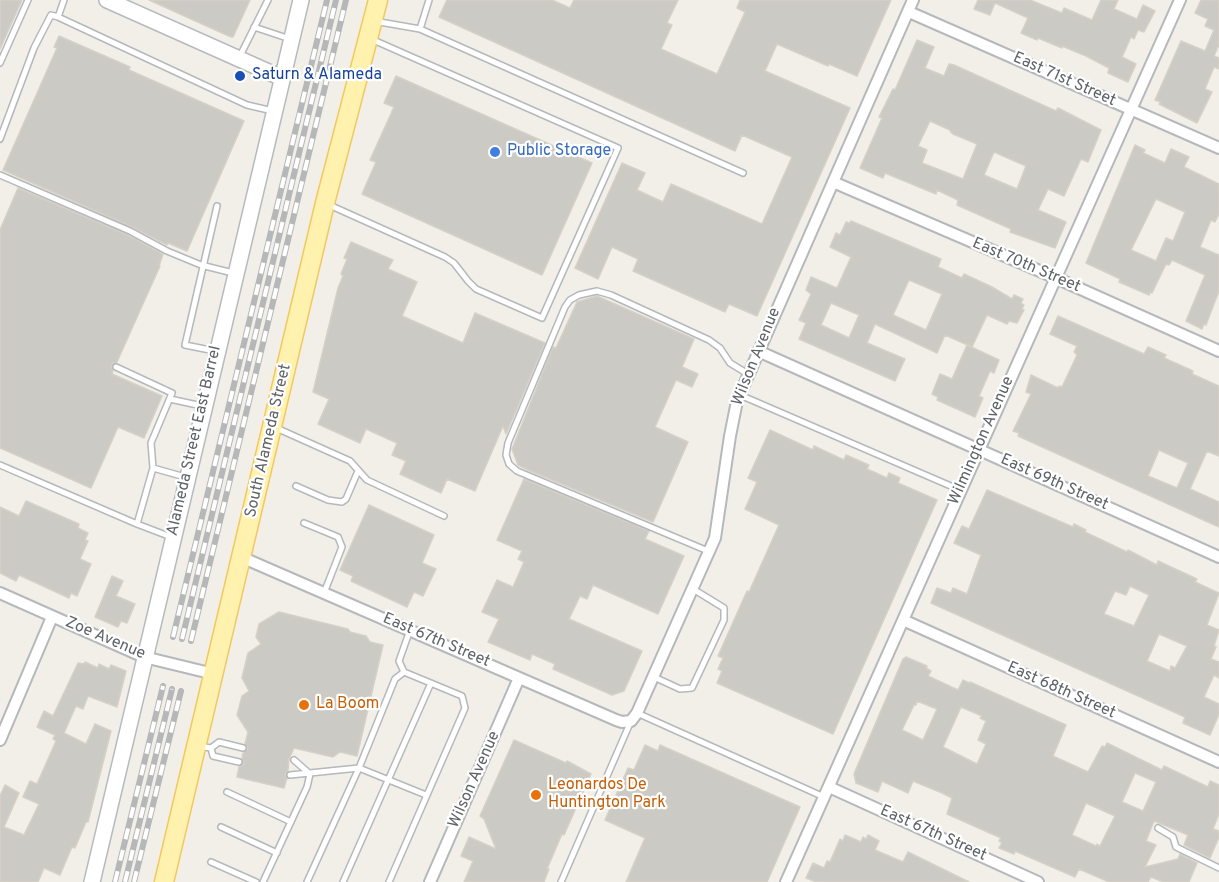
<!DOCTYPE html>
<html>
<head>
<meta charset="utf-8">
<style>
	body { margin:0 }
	canvas { display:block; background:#f1efe8 }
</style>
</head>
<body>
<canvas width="1219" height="882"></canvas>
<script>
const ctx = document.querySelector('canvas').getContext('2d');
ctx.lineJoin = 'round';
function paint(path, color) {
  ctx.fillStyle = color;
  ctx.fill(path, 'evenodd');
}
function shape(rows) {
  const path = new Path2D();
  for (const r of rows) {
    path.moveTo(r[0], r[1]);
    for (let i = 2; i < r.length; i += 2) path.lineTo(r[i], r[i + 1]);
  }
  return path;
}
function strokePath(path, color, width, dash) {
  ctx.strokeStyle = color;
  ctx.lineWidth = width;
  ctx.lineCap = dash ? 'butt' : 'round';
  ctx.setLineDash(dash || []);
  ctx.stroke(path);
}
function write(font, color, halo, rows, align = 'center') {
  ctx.font = font + ' Overpass,sans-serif';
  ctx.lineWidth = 4.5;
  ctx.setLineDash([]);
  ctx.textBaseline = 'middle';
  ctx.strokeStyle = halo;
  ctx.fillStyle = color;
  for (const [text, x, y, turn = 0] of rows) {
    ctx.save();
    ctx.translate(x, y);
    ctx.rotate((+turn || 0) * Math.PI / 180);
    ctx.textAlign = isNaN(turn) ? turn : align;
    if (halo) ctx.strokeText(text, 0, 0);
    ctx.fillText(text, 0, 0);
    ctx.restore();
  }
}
const building = shape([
	[0,0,22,0,0,49,0,0],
	[149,0,250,0,233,37,231,37,149,0],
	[447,0,552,0,570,8,574,0,678,0,667,23,672,25,661,49,717,74,745,12,737,8,740,0,891,0,857,76,829,64,828,66,777,44,765,71,850,108,757,316,729,304,725,312,633,271,638,259,612,247,598,279,575,268,622,163,645,173,637,190,663,202,671,184,762,224,792,157,742,135,735,151,439,17,447,0],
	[978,0,1030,0,1062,13,1064,8,1092,20,1101,0,1118,0,1114,9,1137,19,1143,5,1155,11,1144,32,1138,30,1134,39,1131,37,1122,57,1136,64,1128,82,1108,73,1109,68,1086,56,1062,46,1062,48,1038,38,1037,40,1021,33,1028,18,995,3,990,15,974,9,978,0],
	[1201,0,1219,0,1219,45,1214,56,1219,58,1219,69,1214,67,1205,89,1212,92,1197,123,1159,104,1161,102,1155,100,1181,41,1205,51,1214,30,1205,26,1208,19,1195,13,1201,0],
	[59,36,130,67,129,70,244,121,187,251,168,243,167,245,132,227,3,170,57,48,54,47,59,36],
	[917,40,934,47,925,68,944,76,949,64,954,65,1056,111,1058,108,1101,130,1088,162,1081,159,1064,196,1048,189,1038,210,1066,222,1055,248,1010,232,1011,229,957,205,958,200,937,190,936,194,885,173,883,178,860,168,882,118,879,117,893,89,895,90,917,40],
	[930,121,950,130,950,131,953,134,977,144,963,179,922,163,927,150,918,146,930,121],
	[994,152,1026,166,1017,189,984,175,994,152],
	[396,76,592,163,542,275,362,194,376,162,370,160,394,107,384,103,396,76],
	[1135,145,1145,150,1143,153,1165,163,1171,149,1189,157,1184,167,1219,184,1219,214,1215,222,1211,220,1200,247,1219,255,1219,291,1206,325,1204,324,1202,329,1186,321,1205,275,1172,260,1169,265,1166,264,1152,293,1150,292,1149,295,1119,282,1120,279,1114,276,1086,263,1135,145],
	[1156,199,1185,212,1173,241,1166,238,1156,261,1131,250,1156,199],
	[18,188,128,235,163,254,159,266,160,266,117,362,113,363,111,367,113,371,112,374,162,396,144,438,118,427,91,488,0,448,0,230,18,188],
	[851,221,941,259,938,267,962,278,964,274,992,287,1012,299,1014,295,1023,299,1021,303,1024,305,1022,309,1024,310,1017,323,1009,321,1007,324,987,315,972,347,945,335,937,353,875,324,867,343,905,359,895,381,799,339,806,323,799,320,811,294,806,290,811,277,837,288,851,257,830,247,836,233,840,235,846,222,850,223,851,221],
	[909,280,942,294,926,330,893,315,909,280],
	[831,303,859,315,849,338,821,325,831,303],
	[351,242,393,260,388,269,417,282,402,316,463,343,475,313,545,343,506,434,503,426,475,491,447,479,441,493,400,474,406,461,392,455,397,443,366,429,360,443,318,424,329,399,313,392,338,288,343,276,341,274,347,259,344,258,351,242],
	[597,296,694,339,682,367,698,374,692,387,676,380,655,427,688,442,653,522,528,470,518,465,512,449,553,347,556,348,577,302,597,296],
	[1058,316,1144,354,1148,347,1166,355,1164,358,1193,371,1192,374,1219,386,1219,456,1207,451,1190,489,1219,502,1219,527,1018,436,1019,433,1013,431,1031,394,1026,392,1031,375,1058,388,1059,386,1062,387,1077,355,1074,352,1077,346,1050,334,1058,316],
	[1159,450,1188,463,1177,488,1148,476,1159,450],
	[967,345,999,360,994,373,990,371,979,396,983,398,975,417,937,400,938,397,932,394,940,374,952,379,967,345],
	[770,430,813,450,814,446,844,460,846,455,869,465,867,469,887,478,889,473,900,478,898,483,937,500,833,734,717,683,722,671,718,669,723,658,718,656,747,591,749,592,779,525,745,509,757,482,748,478,770,430],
	[524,479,649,531,645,539,684,556,658,614,593,585,587,599,580,596,569,619,642,651,624,691,612,695,553,669,555,664,532,654,530,660,488,642,499,619,482,612,497,580,513,587,524,562,518,559,522,551,497,540,524,479],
	[987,490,1073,527,1074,524,1086,530,1085,532,1127,552,1128,550,1157,565,1158,561,1197,579,1195,582,1219,593,1207,625,1219,630,1214,646,1216,647,1211,659,1219,662,1219,678,1214,675,1204,697,1219,704,1219,714,1210,735,1183,723,1185,717,931,603,937,588,951,593,953,588,967,594,981,555,954,543,962,526,969,529,987,490],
	[1130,586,1149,595,1134,626,1104,614,1115,591,1126,595,1130,586],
	[1159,634,1187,646,1175,668,1171,666,1170,671,1147,661,1159,634],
	[26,501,79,524,78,528,88,533,85,540,88,541,80,559,91,564,77,596,71,593,69,598,19,575,16,581,0,573,0,507,19,516,26,501],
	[369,505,434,535,422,563,436,569,423,596,414,592,407,607,351,581,353,576,340,570,369,505],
	[112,576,123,581,116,596,135,604,127,623,121,621,118,627,95,617,112,576],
	[279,612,348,629,350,632,366,636,370,642,383,645,357,756,340,752,333,757,294,748,289,759,288,770,285,774,287,778,284,788,237,777,239,767,244,764,242,758,243,753,248,749,245,744,248,732,237,715,242,696,249,691,242,678,248,653,261,644,256,637,259,624,279,612],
	[906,657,927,666,926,668,931,671,928,676,958,690,963,680,969,683,970,682,1066,725,1053,756,1088,772,1102,746,1105,747,1107,743,1162,770,1164,766,1208,787,1210,781,1219,785,1219,814,1213,829,1219,831,1219,837,1210,858,1184,845,1188,835,1154,821,1146,841,1156,845,1145,867,1178,859,1180,854,1197,863,1189,882,1163,882,1151,877,1148,882,1109,882,1079,869,1075,877,1015,851,1014,854,999,848,1002,843,999,841,1001,838,947,814,952,798,942,793,913,781,908,793,882,781,878,792,856,783,854,774,903,659,906,657],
	[917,701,937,709,923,740,902,730,914,705,916,705,917,701],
	[961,707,982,716,980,718,986,721,978,740,986,744,977,764,943,747,961,707],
	[1135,773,1156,782,1143,811,1122,802,1135,773],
	[1086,803,1115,816,1100,846,1097,844,1096,846,1072,835,1086,803],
	[85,662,98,668,99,664,109,669,111,665,126,671,117,707,88,696,83,709,76,706,64,733,86,744,95,724,111,731,88,822,86,822,75,848,72,847,60,875,44,868,38,882,0,882,0,796,5,785,19,793,4,827,24,835,39,804,23,797,30,781,37,784,56,741,53,739,55,735,37,727,44,711,53,716,78,663,84,664,85,662],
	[514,740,566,763,567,761,591,774,564,835,562,834,547,869,549,869,544,882,464,882,473,861,461,856,469,837,496,849,484,819,480,816,514,740],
	[645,745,658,751,660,745,800,807,767,882,626,882,645,838,605,820,628,768,634,770,645,745],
	[845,835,861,842,863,837,866,839,868,835,879,841,875,850,903,862,908,852,969,882,816,882,806,878,813,863,824,868,827,861,830,862,840,839,843,841,845,835]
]);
paint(building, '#cccac5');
strokePath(building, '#d6d1c6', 1.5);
const lane = shape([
	[64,0,58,17,247,105,273,111],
	[374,21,420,29,743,173],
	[254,27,290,39],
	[420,29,429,0],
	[239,58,268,0],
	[0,63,28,0],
	[0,139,34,48,51,15,58,17],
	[0,175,130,231,167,251,201,265,233,273],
	[327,204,445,257,454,263,468,281,476,289,542,318,618,148,371,39],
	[215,351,185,345,217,206],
	[116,367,172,393,151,443,153,468],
	[740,395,960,490],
	[170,399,202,406],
	[274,427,350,461,367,480,444,516],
	[0,465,137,524,171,537],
	[296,486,328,500,342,502,346,499,358,471],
	[304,523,338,537,342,547,324,593],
	[137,524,153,468,185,477],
	[708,551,517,471,509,464,506,455,508,443,565,307,570,300,579,295,597,291,611,295,709,340,720,348,730,363,748,374],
	[404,672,399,661,410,630],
	[654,677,680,689,692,688,724,620,724,608,693,589],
	[637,713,824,797],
	[198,746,211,748,213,756,239,762],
	[211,748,219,742,243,748],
	[294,760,310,774],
	[290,775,359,768,426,795],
	[227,792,291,822],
	[221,827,277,853],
	[1158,828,1173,837,1176,847,1219,868],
	[211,862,256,882],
	[263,882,307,787,310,774],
	[307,882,359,768,395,679,404,672,462,696,465,708,389,882],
	[343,882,431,683],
	[561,882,631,721]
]);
const street = shape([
	[909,12,1219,148],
	[833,182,1056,278,1219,351],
	[758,351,1219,557],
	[241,557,616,720,622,722,631,721,637,713,715,538,730,436,737,401,913,0],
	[0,593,144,657,214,674],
	[903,620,1219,762],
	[0,740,52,617],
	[829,787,1038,882],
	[430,882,519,678],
	[786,882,1180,0]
]);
const secondary = shape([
	[107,0,282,78],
	[92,882,301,0]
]);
const primary = shape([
	[164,882,325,203,378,0]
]);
strokePath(lane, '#b5b8bc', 8);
strokePath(street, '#b5b8bc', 14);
strokePath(secondary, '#b6babf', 18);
strokePath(primary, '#f2c960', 21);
strokePath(lane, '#fff', 5);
strokePath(street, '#fff', 10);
strokePath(secondary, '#fff', 15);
strokePath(primary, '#fff2af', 18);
const rail = shape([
	[173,637,327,0],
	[182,639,336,0],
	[191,641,346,0],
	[115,882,163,686],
	[125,882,172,689],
	[134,882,181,691]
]);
strokePath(rail, '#b6b7b8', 6);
strokePath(rail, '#fff', 4, [11]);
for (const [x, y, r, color] of [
	[240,76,6,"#1a4fb4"],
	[495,152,6,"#3f7fe0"],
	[304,705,6,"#e8710a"],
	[536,795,6,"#e8710a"]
]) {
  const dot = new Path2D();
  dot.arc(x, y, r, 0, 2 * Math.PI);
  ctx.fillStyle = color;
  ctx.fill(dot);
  strokePath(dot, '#fff', 2);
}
write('16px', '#164399', '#fff', [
	["Saturn & Alameda",252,76]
], 'left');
write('16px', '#5f6368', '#fff', [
	["East 71st Street",1064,80,24],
	["East 70th Street",1026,266,23],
	["Wilson Avenue",757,357,-68],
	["Alameda Street East Barrel",195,441,-77],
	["South Alameda Street",269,441,-77],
	["Wilmington Avenue",982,441,-66],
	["East 69th Street",1054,483,24],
	["Zoe Avenue",105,639,23],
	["East 67th Street",436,641,23],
	["East 68th Street",1061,691,24],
	["Wilson Avenue",475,780,-66],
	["East 67th Street",933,834,24]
]);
write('16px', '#366cbe', '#fff', [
	["Public Storage",507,152]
], 'left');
write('16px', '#c56008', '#fff', [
	["La Boom",316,705],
	["Leonardos De",548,786],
	["Huntington Park",548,804]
], 'left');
</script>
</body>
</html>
